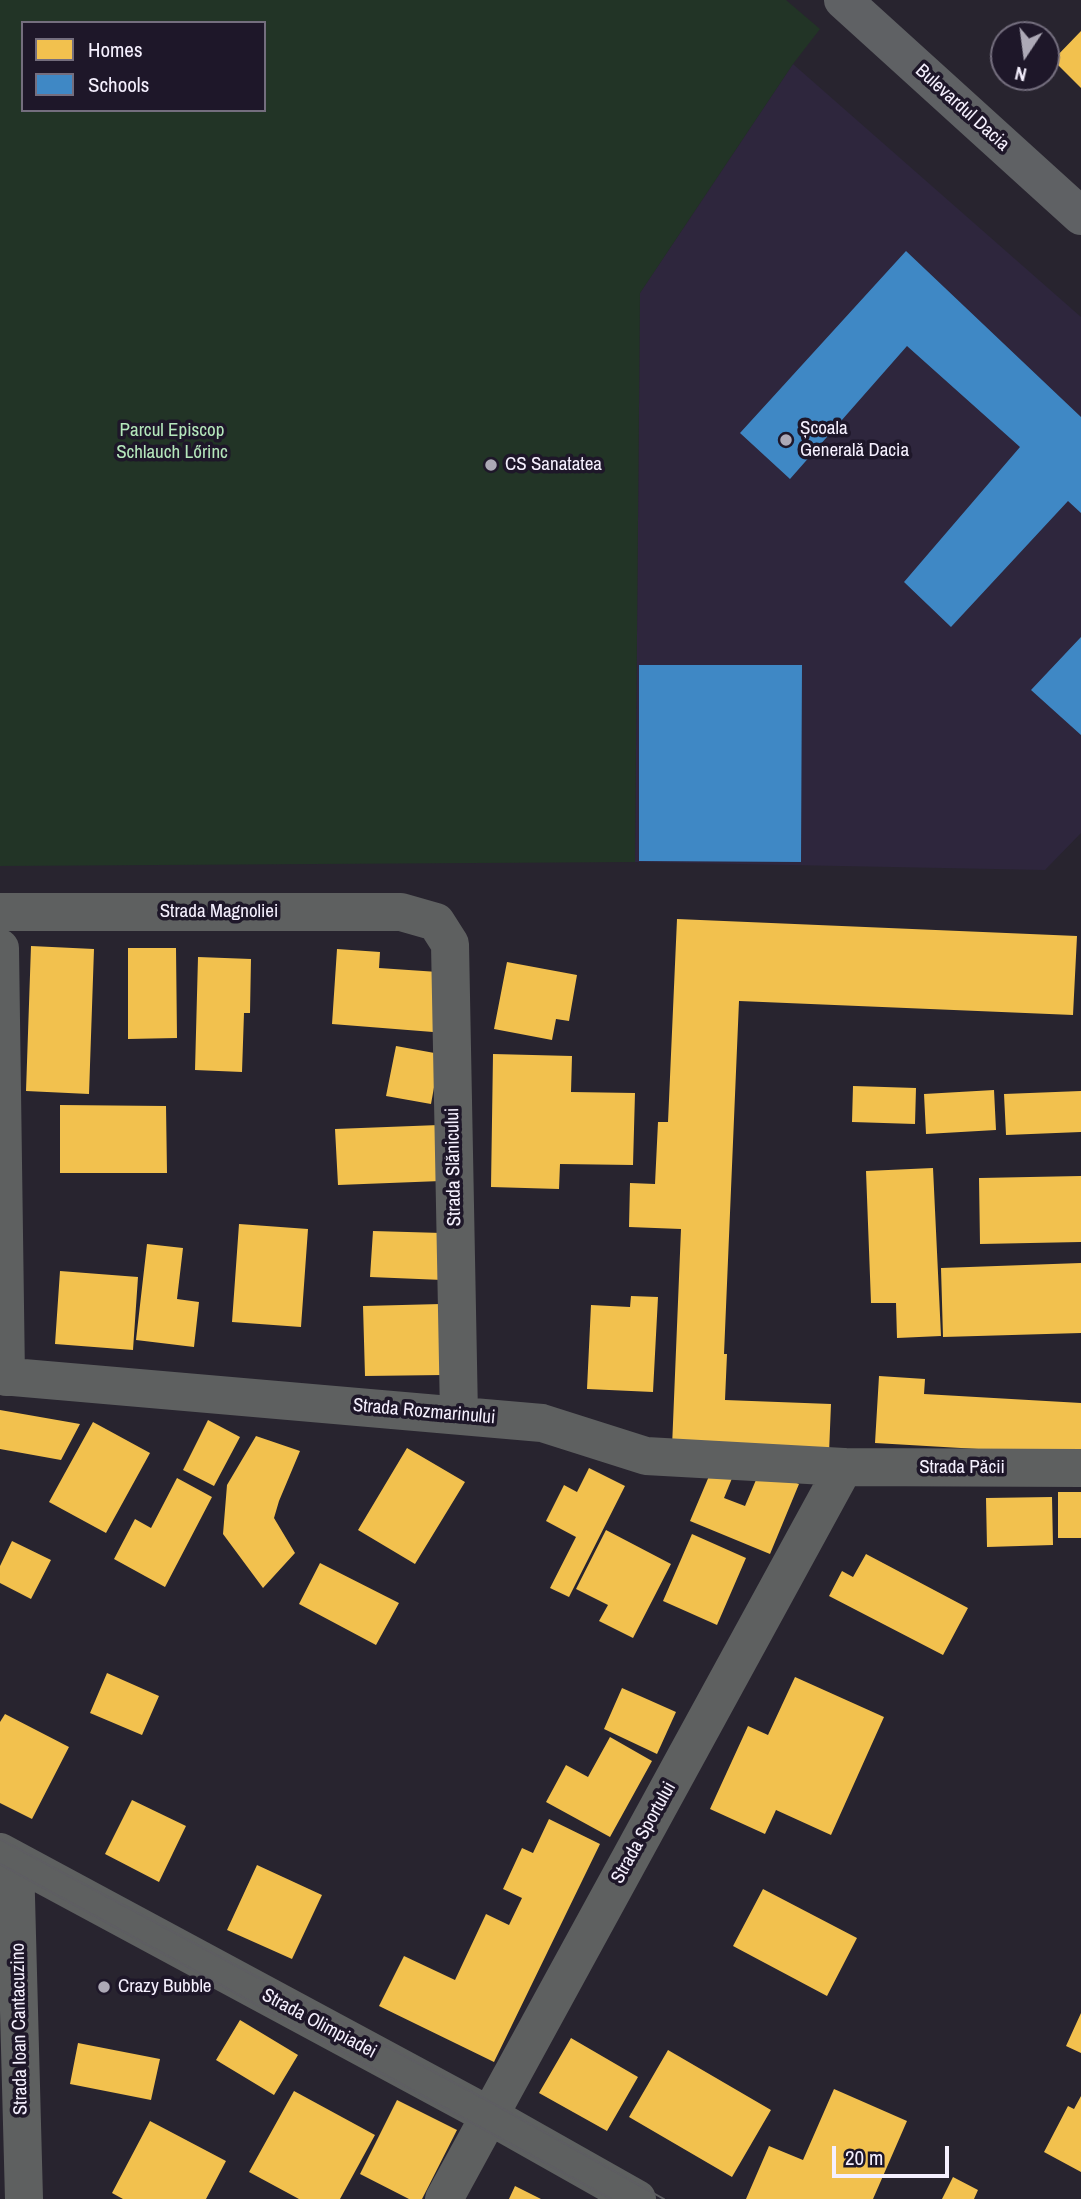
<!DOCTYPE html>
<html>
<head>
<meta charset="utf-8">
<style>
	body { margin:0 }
	#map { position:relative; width:1081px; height:2199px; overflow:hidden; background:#28242f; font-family:"Archivo Narrow",sans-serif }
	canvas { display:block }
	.legend { position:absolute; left:21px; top:21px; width:245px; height:91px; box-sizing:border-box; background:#1e1729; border:2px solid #746e7e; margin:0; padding:9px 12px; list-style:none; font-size:21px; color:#f5f0fe }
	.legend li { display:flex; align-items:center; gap:14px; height:35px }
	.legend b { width:35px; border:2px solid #746e7e }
	.north { position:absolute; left:990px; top:21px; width:70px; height:70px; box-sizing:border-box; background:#1e1729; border:2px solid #746e7e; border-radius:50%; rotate:193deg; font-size:19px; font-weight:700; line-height:28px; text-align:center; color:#f5f0fe }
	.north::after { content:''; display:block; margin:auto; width:24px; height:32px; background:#ada9b6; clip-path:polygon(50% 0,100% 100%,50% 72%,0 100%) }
	.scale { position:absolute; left:832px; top:2146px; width:117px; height:32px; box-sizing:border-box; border:4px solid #f5f0fe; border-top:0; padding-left:9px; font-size:21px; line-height:24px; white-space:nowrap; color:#f5f0fe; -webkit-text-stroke:5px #1e1729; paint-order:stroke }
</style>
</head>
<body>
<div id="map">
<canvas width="1081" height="2199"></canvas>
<ul class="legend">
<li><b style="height:19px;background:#f2c14e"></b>Homes</li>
<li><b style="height:19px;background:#3f88c5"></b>Schools</li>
</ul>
<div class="north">N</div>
<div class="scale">20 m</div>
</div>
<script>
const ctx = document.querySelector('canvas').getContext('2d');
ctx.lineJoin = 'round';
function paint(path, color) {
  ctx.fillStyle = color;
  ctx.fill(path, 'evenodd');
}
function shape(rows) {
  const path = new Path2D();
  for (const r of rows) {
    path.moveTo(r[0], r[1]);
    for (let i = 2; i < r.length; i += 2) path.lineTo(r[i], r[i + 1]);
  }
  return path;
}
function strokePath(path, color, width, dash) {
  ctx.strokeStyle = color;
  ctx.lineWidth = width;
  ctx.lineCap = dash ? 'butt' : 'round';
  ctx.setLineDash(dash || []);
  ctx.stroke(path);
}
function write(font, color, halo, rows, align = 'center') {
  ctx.font = font + ' "Archivo Narrow",sans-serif';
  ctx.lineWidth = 7;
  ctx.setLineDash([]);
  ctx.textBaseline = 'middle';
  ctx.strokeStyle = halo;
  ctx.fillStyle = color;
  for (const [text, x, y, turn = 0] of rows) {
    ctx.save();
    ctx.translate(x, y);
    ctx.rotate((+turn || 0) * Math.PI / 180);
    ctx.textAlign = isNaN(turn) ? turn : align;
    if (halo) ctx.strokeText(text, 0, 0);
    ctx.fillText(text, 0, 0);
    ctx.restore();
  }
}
paint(shape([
	[793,64,1081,317,1081,833,1045,870,635,862,640,293]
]), '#2e263d');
paint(shape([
	[0,0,786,0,820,29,793,64,640,293,635,862,0,866],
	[23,23,264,23,264,110,23,110]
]), '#223426');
paint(shape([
	[1081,31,1081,88,1053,60],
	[677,919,1077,936,1073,1015,739,1001,724,1354,727,1354,725,1400,831,1404,829,1453,672,1447,681,1229,629,1227,630,1183,655,1184,658,1122,668,1122],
	[31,946,94,949,89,1094,26,1091],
	[128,948,176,948,177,1038,128,1039],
	[337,949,380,952,379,968,438,972,433,1032,332,1024],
	[198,957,251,959,250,1013,244,1013,242,1072,195,1070],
	[507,962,577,975,569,1021,556,1019,552,1040,494,1029],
	[396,1046,440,1054,431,1104,386,1096],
	[493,1054,572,1056,571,1092,635,1093,633,1165,560,1164,559,1189,491,1187],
	[853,1086,916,1088,915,1124,852,1122],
	[994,1090,996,1130,926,1134,924,1094],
	[1081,1091,1081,1132,1006,1135,1004,1094],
	[60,1105,166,1106,167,1173,60,1173],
	[439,1125,441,1181,338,1185,335,1129],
	[933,1168,941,1336,897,1338,896,1303,871,1303,866,1171],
	[1081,1176,1081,1242,980,1244,979,1178],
	[239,1224,308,1229,301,1327,232,1322],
	[373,1231,442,1233,443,1280,370,1277],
	[147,1244,183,1248,177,1299,199,1302,194,1347,136,1340],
	[1081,1263,1081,1333,943,1337,941,1268],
	[60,1271,138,1277,133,1350,55,1344],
	[631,1296,658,1297,653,1392,587,1389,591,1305,630,1307],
	[441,1304,443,1375,365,1376,363,1306],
	[879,1376,925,1379,924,1394,1081,1403,1081,1455,875,1443],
	[0,1410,80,1424,61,1460,0,1449],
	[208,1420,240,1437,214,1486,183,1470],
	[93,1422,150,1453,106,1533,49,1502],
	[256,1436,300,1451,279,1501,274,1518,295,1553,263,1588,223,1534,227,1485],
	[407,1448,465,1482,415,1564,358,1530],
	[715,1462,735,1471,724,1498,745,1506,761,1468,799,1484,770,1554,690,1521],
	[589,1468,625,1486,569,1597,550,1588,576,1537,546,1521,564,1485,577,1492],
	[177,1478,212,1497,165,1587,114,1559,135,1519,151,1528],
	[1058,1492,1081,1492,1081,1538,1058,1538],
	[1052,1497,1053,1545,987,1547,986,1498],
	[606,1530,671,1564,633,1638,599,1621,608,1605,576,1589],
	[692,1534,746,1558,717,1625,663,1601],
	[12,1541,51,1560,31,1599,0,1583,0,1566],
	[866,1554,968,1608,943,1655,829,1596,842,1571,853,1577],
	[320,1563,399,1603,376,1645,299,1604],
	[107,1673,159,1696,142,1735,90,1713],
	[795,1677,884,1717,831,1835,776,1810,765,1834,710,1809,748,1726,768,1735],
	[622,1688,676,1712,657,1754,604,1729],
	[5,1714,69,1747,32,1819,0,1803,0,1722],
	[610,1737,652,1761,610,1837,546,1802,566,1765,588,1777],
	[132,1800,186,1826,159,1882,105,1854],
	[549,1819,600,1844,494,2062,379,2006,404,1956,455,1980,486,1914,509,1925,522,1898,503,1889,522,1848,533,1853],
	[257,1865,322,1895,292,1959,227,1930],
	[763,1889,857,1938,827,1996,733,1946],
	[1081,2013,1081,2053,1066,2046],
	[240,2020,298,2055,274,2095,216,2060],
	[571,2038,638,2077,607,2131,539,2093],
	[78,2043,160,2059,151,2100,70,2084],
	[668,2050,771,2110,732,2177,629,2117],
	[834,2089,907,2121,873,2199,746,2199,769,2146,803,2160],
	[294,2091,375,2135,340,2199,299,2199,249,2172],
	[1081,2096,1081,2172,1044,2152,1068,2106,1074,2109],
	[397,2100,457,2130,422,2199,409,2199,360,2174],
	[150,2121,226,2161,206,2199,123,2199,112,2193],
	[953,2177,978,2190,974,2199,942,2199],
	[515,2186,541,2199,509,2199]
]), '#f2c14e');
paint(shape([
	[906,251,1081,417,1081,513,1068,501,951,627,904,582,1020,447,907,346,790,479,740,433],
	[1081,637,1081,735,1031,690],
	[639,665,802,665,801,862,639,861]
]), '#3f88c5');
strokePath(shape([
	[0,912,401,912,436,922,450,944,459,1415],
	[0,948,6,1377],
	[0,1376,542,1423,646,1456,844,1467,1081,1468],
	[0,1852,490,2116,637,2199],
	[15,1860,24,2199],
	[444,2199,844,1467]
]), '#5e6060', 38);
strokePath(shape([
	[843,0,1081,216]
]), '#5f6164', 38);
strokePath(shape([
	[0,1839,496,2105,664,2199],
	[0,1864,611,2199]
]), '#5e5e62', 2);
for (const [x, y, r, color] of [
	[786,440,7,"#ada9b6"],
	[491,465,7,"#ada9b6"],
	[104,1987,7,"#ada9b6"]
]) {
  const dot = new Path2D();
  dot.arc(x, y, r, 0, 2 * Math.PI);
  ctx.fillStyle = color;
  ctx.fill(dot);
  strokePath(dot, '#1e1729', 2.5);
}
write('19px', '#f5f0fe', '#1e1729', [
	["Bulevardul Dacia",962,108,42],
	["Strada Magnoliei",219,912],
	["Strada Slănicului",454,1167,-91],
	["Strada Rozmarinului",424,1412,5],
	["Strada Păcii",962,1468],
	["Strada Sportului",644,1833,-61],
	["Strada Olimpiadei",319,2024,28],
	["Strada Ioan Cantacuzino",20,2029,-91]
]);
write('19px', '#f5f0fe', '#1e1729', [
	["Școala",800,429],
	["Generală Dacia",800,451],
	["CS Sanatatea",505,465],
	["Crazy Bubble",118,1987]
], 'left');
write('19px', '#b4e6bb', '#1e1729', [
	["Parcul Episcop",172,431],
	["Schlauch Lőrinc",172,453]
]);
</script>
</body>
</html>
